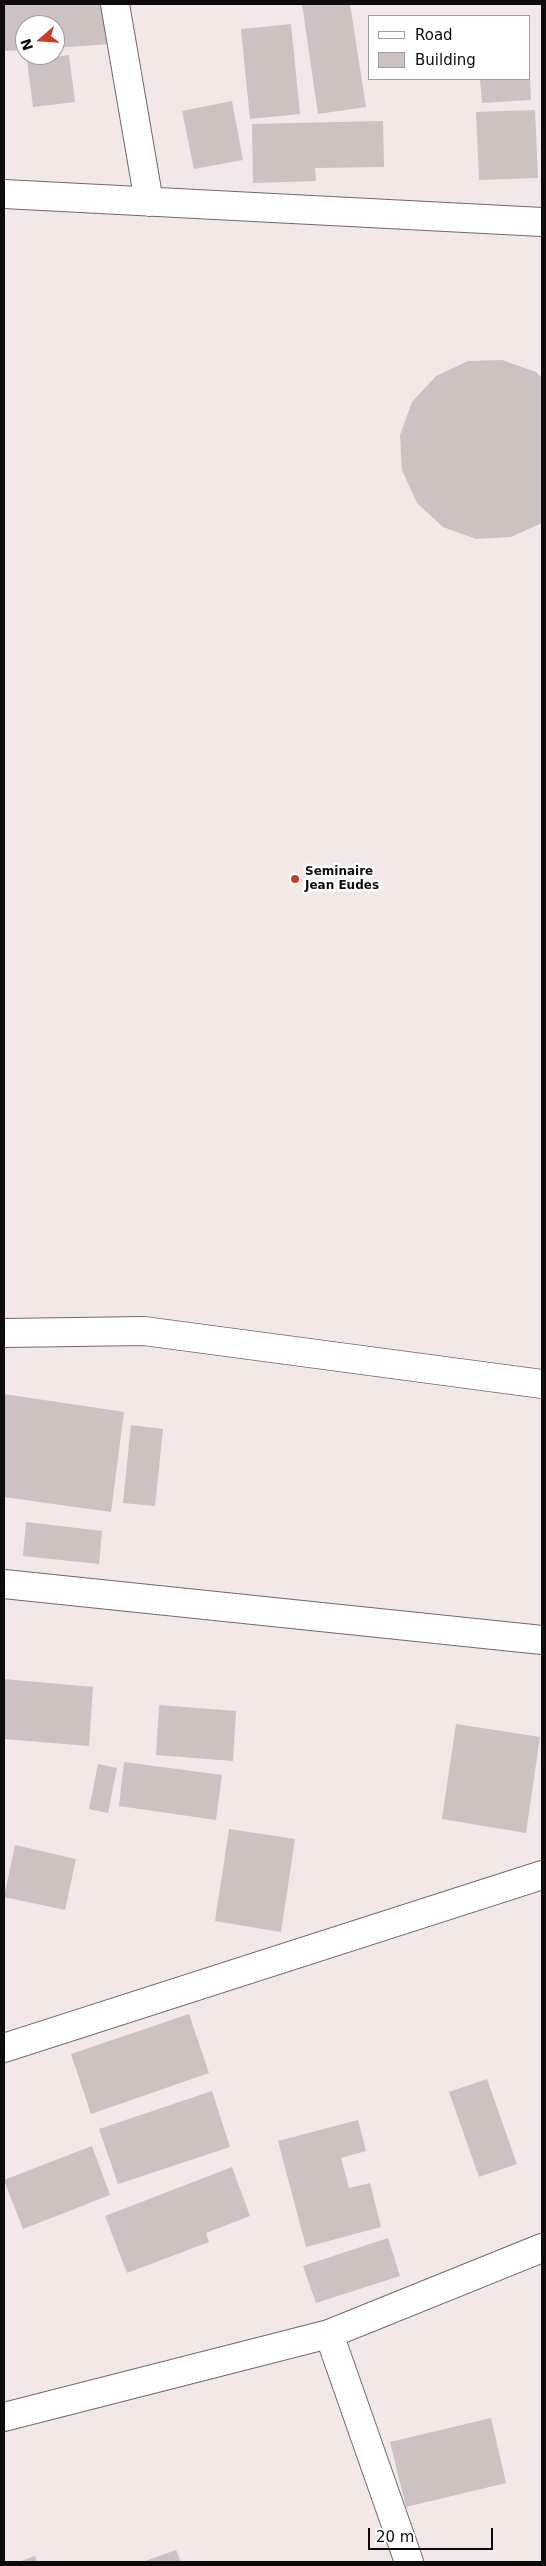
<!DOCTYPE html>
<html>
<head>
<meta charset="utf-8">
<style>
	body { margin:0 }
	#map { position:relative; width:546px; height:2566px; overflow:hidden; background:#f2e8e6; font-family:"DejaVu Sans",sans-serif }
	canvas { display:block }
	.frame { position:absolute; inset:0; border:5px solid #0f0b0b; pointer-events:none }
	.legend { position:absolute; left:368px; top:15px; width:162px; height:65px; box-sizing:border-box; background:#fff; border:1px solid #9f9d9d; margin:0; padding:6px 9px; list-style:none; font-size:15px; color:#0f0b0b }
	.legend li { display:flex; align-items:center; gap:10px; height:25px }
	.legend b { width:25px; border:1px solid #9f9d9d }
	.north { position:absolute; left:15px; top:15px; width:50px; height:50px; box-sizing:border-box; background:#fff; border:1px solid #9f9d9d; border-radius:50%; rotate:251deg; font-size:14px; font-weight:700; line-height:20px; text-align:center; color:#0f0b0b }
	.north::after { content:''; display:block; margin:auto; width:18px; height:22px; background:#c93e26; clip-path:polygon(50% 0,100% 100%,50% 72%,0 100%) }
	.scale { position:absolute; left:368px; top:2528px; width:125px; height:22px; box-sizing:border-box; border:2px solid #0f0b0b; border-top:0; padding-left:6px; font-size:15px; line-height:18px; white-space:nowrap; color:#0f0b0b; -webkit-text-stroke:4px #fff; paint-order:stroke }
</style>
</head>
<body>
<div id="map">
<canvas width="546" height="2566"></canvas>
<div class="frame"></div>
<ul class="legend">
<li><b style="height:6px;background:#fff"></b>Road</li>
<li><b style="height:14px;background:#ccc2c0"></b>Building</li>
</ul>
<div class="north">N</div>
<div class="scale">20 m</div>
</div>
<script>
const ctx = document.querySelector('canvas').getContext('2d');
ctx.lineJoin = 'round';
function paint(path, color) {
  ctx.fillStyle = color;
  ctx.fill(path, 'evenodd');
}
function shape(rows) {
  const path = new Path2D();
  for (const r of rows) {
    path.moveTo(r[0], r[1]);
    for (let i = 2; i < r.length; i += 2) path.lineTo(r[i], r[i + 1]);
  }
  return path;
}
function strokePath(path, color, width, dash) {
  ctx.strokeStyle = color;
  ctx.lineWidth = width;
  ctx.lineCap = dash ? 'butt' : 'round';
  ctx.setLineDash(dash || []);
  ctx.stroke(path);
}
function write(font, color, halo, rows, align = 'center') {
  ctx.font = font + ' "DejaVu Sans",sans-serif';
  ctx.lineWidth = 5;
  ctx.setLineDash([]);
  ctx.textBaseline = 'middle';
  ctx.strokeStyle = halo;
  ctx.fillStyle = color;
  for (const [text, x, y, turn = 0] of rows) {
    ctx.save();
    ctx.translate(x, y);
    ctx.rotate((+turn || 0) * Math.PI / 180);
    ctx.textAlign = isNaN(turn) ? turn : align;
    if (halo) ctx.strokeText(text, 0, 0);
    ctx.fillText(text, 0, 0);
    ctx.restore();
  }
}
paint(shape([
	[4,4,107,4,110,44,55,48,55,25,25,25,25,50,4,51],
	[302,4,350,4,366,107,318,114],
	[291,24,300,114,250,119,241,29],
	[69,55,75,102,33,107,27,61],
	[480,79,530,79,531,100,482,103],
	[232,101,243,160,194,169,182,111],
	[535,110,538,178,479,180,476,112],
	[383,121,384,167,315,168,316,181,253,183,252,124],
	[502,360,536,372,542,378,542,523,511,537,476,539,443,527,417,503,402,470,400,435,412,402,436,376,468,361],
	[4,1394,124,1412,111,1512,4,1497],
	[131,1425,163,1429,155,1506,123,1503],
	[26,1522,102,1531,99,1564,23,1556],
	[4,1679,93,1687,89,1746,4,1739],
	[159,1705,236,1711,233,1761,156,1755],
	[456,1724,540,1737,526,1833,442,1819],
	[124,1762,222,1775,216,1820,119,1806],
	[98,1764,117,1768,108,1813,89,1809],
	[229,1829,295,1839,281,1932,215,1921],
	[15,1845,76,1859,65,1910,4,1897],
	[189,2014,209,2073,91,2114,71,2054],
	[487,2079,517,2164,479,2177,449,2092],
	[212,2091,230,2147,118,2184,99,2129],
	[358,2120,366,2151,341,2158,349,2188,370,2183,381,2227,306,2247,278,2141],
	[92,2146,110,2195,23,2229,4,2180],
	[232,2167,250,2216,206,2233,209,2242,127,2273,105,2216],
	[388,2238,400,2276,316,2303,303,2266],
	[491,2418,506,2483,406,2507,390,2442],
	[176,2550,181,2562,142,2562],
	[35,2556,37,2562,18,2562]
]), '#ccc2c0');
const street = shape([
	[115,4,149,202],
	[4,194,542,222],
	[4,1333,144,1331,542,1384],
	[4,1584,542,1640],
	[4,2048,542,1875],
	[329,2334,409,2562],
	[4,2417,329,2334,542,2248]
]);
strokePath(street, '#726a68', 30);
strokePath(street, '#fff', 28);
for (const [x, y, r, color] of [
	[295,879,5,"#c93e26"]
]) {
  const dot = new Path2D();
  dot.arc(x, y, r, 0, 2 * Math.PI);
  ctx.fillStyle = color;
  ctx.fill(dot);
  strokePath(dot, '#fff', 2);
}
write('bold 12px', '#0f0b0b', '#fff', [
	["Seminaire",305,872],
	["Jean Eudes",305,886]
], 'left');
</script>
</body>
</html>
